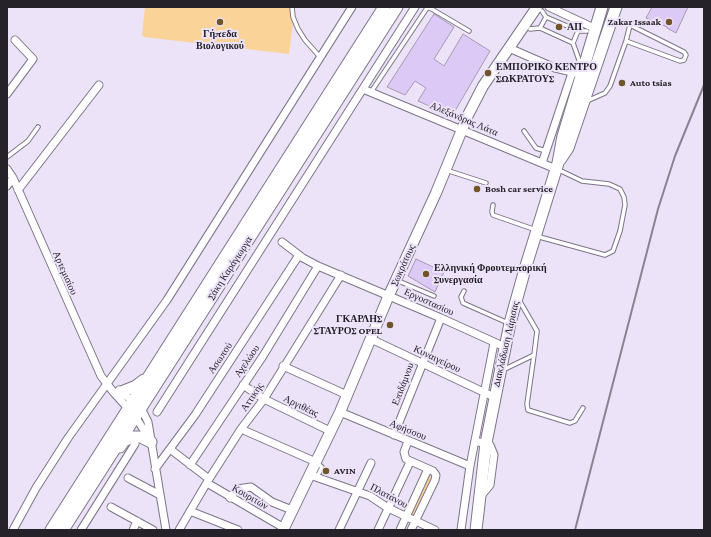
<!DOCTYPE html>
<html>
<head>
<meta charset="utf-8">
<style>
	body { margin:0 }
	#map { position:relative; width:711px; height:537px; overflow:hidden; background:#ece3f9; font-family:"Crimson Pro",serif }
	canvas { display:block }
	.frame { position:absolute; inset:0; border:8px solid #252229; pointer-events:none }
</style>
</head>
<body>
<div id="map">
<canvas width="711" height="537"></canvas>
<div class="frame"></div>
</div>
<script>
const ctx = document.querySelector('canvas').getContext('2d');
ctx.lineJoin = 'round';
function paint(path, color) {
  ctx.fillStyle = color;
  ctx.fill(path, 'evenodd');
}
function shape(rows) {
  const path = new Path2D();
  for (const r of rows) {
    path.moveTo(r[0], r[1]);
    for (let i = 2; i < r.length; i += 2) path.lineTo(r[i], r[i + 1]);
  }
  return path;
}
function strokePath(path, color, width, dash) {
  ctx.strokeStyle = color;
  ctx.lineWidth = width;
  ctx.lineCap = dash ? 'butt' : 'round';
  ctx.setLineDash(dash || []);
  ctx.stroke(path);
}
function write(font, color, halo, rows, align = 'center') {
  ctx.font = font + ' "Crimson Pro",serif';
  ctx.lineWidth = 4;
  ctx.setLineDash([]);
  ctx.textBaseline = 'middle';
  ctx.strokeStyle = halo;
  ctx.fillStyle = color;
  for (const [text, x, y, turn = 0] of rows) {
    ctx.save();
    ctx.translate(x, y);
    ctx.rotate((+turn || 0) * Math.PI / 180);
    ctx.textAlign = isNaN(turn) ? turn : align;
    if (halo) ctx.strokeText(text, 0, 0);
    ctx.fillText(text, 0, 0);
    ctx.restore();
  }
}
paint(shape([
	[145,7,295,7,289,54,144,37,142,35],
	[429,476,433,477,414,517,411,515]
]), '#fad399');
const building = shape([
	[652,7,688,7,676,33,667,28,667,27,646,18,652,7],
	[434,14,454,27,434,59,444,66,463,34,490,51,452,116,418,101,426,88,415,81,405,95,387,87,434,14],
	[416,259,444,272,435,292,408,276,416,259]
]);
paint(building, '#dcc9f5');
strokePath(building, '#a39bb0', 1);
const lane = shape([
	[292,7,293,17,298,29,305,40,320,57],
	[546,17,579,31],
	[540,28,573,43],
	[530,29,540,28,546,17,542,11],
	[626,41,680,61,684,60,686,55,684,52,630,25],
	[579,60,573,43,578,31,587,31],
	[371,92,427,8,430,8,469,31],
	[587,101,605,93,610,86,626,41,630,25,614,18],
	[524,131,536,148,546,151],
	[7,157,28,141,38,127],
	[446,170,486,183],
	[493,205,492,212,493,215,536,230],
	[536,236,605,255,613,251,620,231,625,205,624,197,620,189,609,184,582,181,557,169],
	[396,280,434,296],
	[464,291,461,297,463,303,508,323],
	[534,355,527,404,528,410,570,423,575,421,583,408],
	[503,370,534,355,537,331,519,300],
	[315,475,318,475,322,467,317,463]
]);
const street = shape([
	[549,7,594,28],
	[509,48,555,68,576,73],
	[363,89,556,169],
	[7,94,33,59,15,40],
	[542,163,572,73],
	[7,169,13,178,101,376,114,393,135,416,150,440],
	[7,186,13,178],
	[18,190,99,85],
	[282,242,303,258,318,266,441,318,505,347],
	[371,339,494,397],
	[283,366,347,395],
	[243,385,264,399,330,431],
	[119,390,141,408,148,422,166,530],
	[157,412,415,7],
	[340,412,470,466],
	[241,429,316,462],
	[394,435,441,318],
	[408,441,404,452,406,459,433,471,436,475,435,480,411,530],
	[475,441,490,445,494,455,490,485,481,496],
	[170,449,209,479],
	[190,465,263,356,318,266],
	[155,469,195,415,299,255],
	[310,475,370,496,388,508,435,530],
	[128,478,160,495],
	[207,483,284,528],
	[230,498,237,489,251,487,272,502,292,510],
	[111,507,153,530],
	[190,511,238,530],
	[13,530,36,488,68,438,167,300,352,7],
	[81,530,135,444],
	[133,530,137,521],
	[179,530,209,479,241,429,264,399,341,275],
	[339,530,371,463],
	[378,530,410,462],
	[400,530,428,469],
	[461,530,470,466,494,343]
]);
const secondary = shape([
	[283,530,340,412,389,295,436,193,468,115,483,86,537,7]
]);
const primary = shape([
	[560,160,568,148,616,7],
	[121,392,136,386,144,380],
	[120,447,124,441,132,437,141,437,151,442],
	[51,530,384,7],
	[63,530,397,7],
	[476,530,486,443,510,323,525,269,558,163,563,136,602,7]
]);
strokePath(lane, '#7d7588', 5.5);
strokePath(street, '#7d7588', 9);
strokePath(secondary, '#7d7588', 12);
strokePath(primary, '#7d7588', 13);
strokePath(lane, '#fff', 3.5);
strokePath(street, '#fff', 7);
strokePath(secondary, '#fff', 10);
strokePath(primary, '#fff', 11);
strokePath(shape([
	[575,530,658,209,675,156,704,85]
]), '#898391', 2);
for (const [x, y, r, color] of [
	[220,22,4,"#715528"],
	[669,22,4,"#715528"],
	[559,27,4,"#715528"],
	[488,73,4,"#715528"],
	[622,83,4,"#715528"],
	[477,189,4,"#715528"],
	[426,274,4,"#715528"],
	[390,325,4,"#715528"],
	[326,471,4,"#715528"]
]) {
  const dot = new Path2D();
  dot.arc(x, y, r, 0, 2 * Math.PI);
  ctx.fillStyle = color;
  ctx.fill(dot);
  strokePath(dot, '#ece3f9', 1.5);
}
write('bold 10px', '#252229', '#ece3f9', [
	["Zakar Issaak",661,22,"right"],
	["ΑΠ",567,27],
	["Γήπεδα",220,34,"center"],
	["Βιολογικού",220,46,"center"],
	["ΕΜΠΟΡΙΚΟ ΚΕΝΤΡΟ",496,67],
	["ΣΩΚΡΑΤΟΥΣ",496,79],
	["Auto tsias",630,83],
	["Bosh car service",485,189],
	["Ελληνική Φρουτεμπορική",434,268],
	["Συνεργασία",434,280],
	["ΓΚΑΡΛΗΣ",382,319,"right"],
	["ΣΤΑΥΡΟΣ OPEL",382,331,"right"],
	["AVIN",334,471]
], 'left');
write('10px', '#252229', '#ece3f9', [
	["Αλεξάνδρας Λάτα",464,119,23],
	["Σωκράτους",403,265,-65],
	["Σάκη Καράγιωργα",230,268,-57],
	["Αρτεμισίου",65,273,66],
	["Εργοστασίου",429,302,24],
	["Διακλάδωση Λάρισας",506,344,-77],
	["Ασωπού",220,358,-56],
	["Κυναιγείρου",437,359,25],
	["Αχελώου",247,361,-56],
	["Επιδάμνου",403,384,-69],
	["Αττικής",252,397,-56],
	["Αργιθέας",301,406,26],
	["Αφήσσου",408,430,22],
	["Πλατάνου",389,496,28],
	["Κουριτών",250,497,30]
]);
</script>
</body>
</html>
